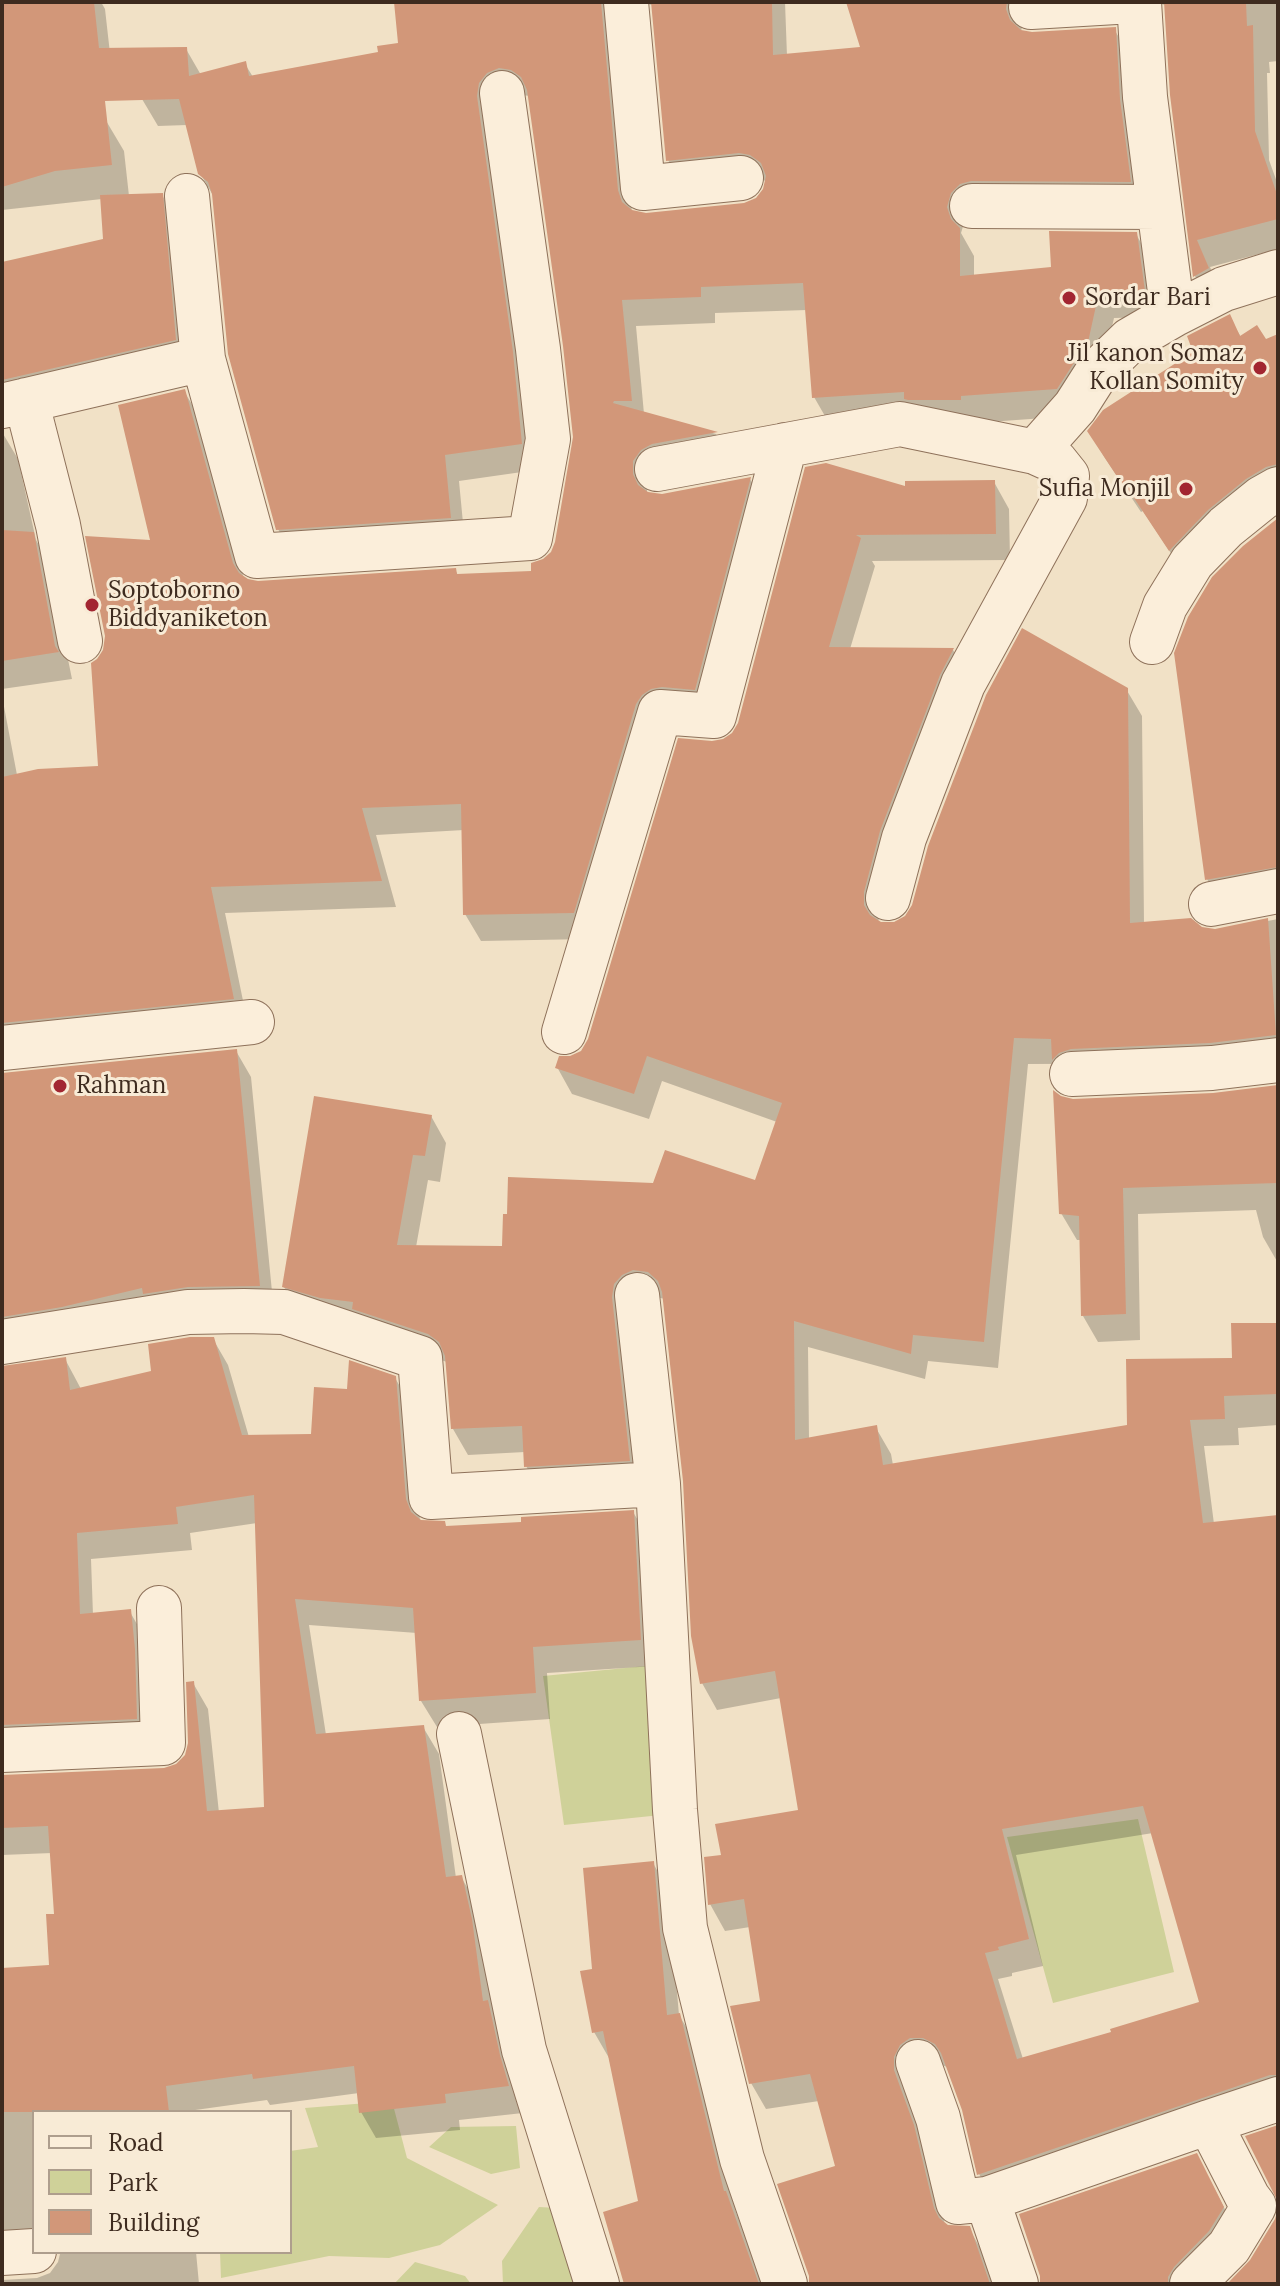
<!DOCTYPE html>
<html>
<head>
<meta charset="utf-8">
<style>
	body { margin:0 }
	#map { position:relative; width:1280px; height:2286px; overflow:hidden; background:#f1e1c6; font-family:Lora,serif }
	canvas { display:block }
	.frame { position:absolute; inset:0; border:4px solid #3e2b1f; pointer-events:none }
	.legend { position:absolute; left:32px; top:2110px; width:260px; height:144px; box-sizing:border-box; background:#f8ebd6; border:2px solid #ae9e8d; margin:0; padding:10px 14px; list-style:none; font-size:24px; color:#3e2b1f }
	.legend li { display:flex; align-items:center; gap:16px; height:40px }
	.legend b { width:40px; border:2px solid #ae9e8d }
</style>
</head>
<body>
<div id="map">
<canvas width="1280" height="2286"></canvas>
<div class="frame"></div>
<ul class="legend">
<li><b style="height:10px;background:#fbeeda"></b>Road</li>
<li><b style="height:22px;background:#cfd199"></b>Park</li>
<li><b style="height:22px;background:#d29779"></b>Building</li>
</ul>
</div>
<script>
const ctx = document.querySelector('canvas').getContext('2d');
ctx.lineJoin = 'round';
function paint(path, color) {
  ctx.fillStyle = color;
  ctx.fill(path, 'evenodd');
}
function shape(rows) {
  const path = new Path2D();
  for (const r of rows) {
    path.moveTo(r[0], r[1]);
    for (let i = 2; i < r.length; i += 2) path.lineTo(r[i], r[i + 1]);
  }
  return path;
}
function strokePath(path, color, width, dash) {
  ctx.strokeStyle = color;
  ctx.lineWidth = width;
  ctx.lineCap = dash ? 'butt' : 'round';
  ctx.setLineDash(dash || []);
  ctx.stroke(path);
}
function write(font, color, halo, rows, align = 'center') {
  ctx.font = font + ' Lora,serif';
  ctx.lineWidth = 6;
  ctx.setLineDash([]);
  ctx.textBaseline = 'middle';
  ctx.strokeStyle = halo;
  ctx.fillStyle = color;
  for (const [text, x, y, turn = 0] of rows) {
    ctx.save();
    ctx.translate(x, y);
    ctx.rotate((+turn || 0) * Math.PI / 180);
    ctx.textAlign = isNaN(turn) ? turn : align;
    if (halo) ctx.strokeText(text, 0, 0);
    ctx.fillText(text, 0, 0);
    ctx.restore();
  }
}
paint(shape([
	[646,1666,661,1815,564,1825,543,1676],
	[1138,1819,1174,1972,1053,2003,1007,1837],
	[392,2101,407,2158,498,2205,440,2245,389,2258,329,2256,221,2278,220,2252,290,2252,290,2151,318,2147,305,2108],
	[516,2126,520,2168,491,2174,429,2147,451,2127],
	[539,2207,557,2208,588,2284,503,2284,502,2261],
	[415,2262,465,2276,471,2284,394,2284]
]), '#cfd199');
paint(shape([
	[2,2,101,2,105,9,114,89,2,112],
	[396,2,785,2,787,56,863,49,848,2,1278,2,1278,61,1269,62,1270,73,1267,73,1269,160,1278,185,1278,249,1210,267,1223,295,1210,302,1195,276,1172,94,1166,5,1154,3,1023,22,1021,32,1032,34,1114,29,1130,56,1145,208,965,220,961,233,974,256,974,277,1053,269,1136,234,1151,261,1159,317,1114,318,1101,374,1072,416,975,423,829,423,814,397,807,310,715,313,715,323,636,326,644,414,716,434,731,459,656,476,647,489,647,494,662,496,750,479,765,505,710,715,678,713,588,939,481,941,465,914,464,830,376,835,396,907,225,913,248,1025,2,1055,2,696,17,775,100,768,98,661,152,542,184,391,200,418,244,579,258,583,455,570,458,575,533,573,552,553,556,544,575,444,565,345,530,96,514,94,536,470,459,481,465,544,293,556,278,529,214,197,200,173,187,125,158,126,142,99,186,49,201,75,245,64,253,77,380,54,400,44],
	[639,3,653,5,668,160,683,186,755,179,767,181,765,190,756,200,744,205,645,215,632,213,615,32],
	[105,119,124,151,129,196,162,195,177,222,190,366,2,413,2,264,105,240,102,199,2,210,2,151],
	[1229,317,1241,337,1278,361,1278,495,1186,576,1143,511,1141,512,1105,458,1089,431,1195,352],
	[2,432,18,459,36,540,48,561,72,679,2,689],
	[807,469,907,488,994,482,1009,509,1010,560,872,561,875,566,850,649,953,650,968,676,894,859,878,922,896,924,908,916,1126,689,1142,716,1144,924,1216,931,1278,919,1278,1063,1028,1064,998,1368,928,1361,925,1379,808,1347,809,1439,876,1428,891,1454,893,1465,1129,1427,1234,1360,1278,1325,1278,1425,1238,1428,1239,1445,1204,1446,1214,1524,1278,1517,1278,2104,994,2200,979,2174,964,2109,949,2068,940,2064,928,2154,945,2225,969,2228,984,2255,994,2284,811,2284,838,2167,819,2101,766,2109,751,2083,762,2003,750,1927,725,1931,710,1904,723,1857,800,1812,781,1698,717,1710,702,1683,685,1481,665,1299,651,1296,644,1487,542,1493,526,1466,525,1452,468,1455,453,1429,447,1362,299,1313,284,1287,431,1116,446,1143,440,1182,428,1180,416,1247,503,1248,655,1185,756,1182,777,1122,662,1081,649,1119,572,1094,557,1067,582,1052,590,1040,724,741,734,734,740,724],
	[1153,1833,1201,2004,1113,2034,1023,2059,998,1979,1012,1976,1012,1973,1043,1966,1016,1855],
	[1278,521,1278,895,1223,906,1207,879],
	[236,1051,251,1077,274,1312,2,1348,2,1074],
	[1278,1087,1278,1263,1263,1237,1256,1210,1138,1214,1140,1340,1098,1342,1083,1316,1082,1240,1077,1240,1061,1213,1073,1101,1213,1095],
	[213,1339,228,1365,249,1437,313,1436,349,1391,395,1378,411,1405,420,1521,447,1528,523,1524,633,1512,649,1539,655,1666,547,1673,550,1719,437,1727,421,1701,417,1633,309,1625,326,1735,423,1727,439,1754,456,1878,461,1877,477,1904,523,2113,459,2120,460,2130,376,2138,361,2112,359,2093,270,2105,267,2100,181,2112,34,2112,34,2252,196,2252,199,2284,2,2284,2,2280,37,2278,50,2273,58,2262,60,2254,49,2252,2,2260,2,1970,51,1967,57,1916,52,1853,2,1855,2,1777,164,1770,177,1766,186,1756,190,1743,193,1683,208,1709,219,1813,266,1809,257,1523,190,1533,192,1550,91,1559,93,1615,130,1612,145,1638,151,1745,2,1757,2,1368,65,1359,81,1389,154,1373],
	[653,1863,668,1890,679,2015,695,2042,736,2212,763,2284,624,2284,641,2203,609,2058,594,2032,594,1970],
	[1211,2182,1238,2235,1198,2284,1042,2284]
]), '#0003');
paint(shape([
	[2,2,94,2,99,48,187,47,189,76,246,61,249,76,378,52,377,46,398,43,394,2,601,2,618,190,622,202,632,210,646,213,744,203,756,198,763,189,766,176,761,163,750,155,739,153,666,161,651,2,772,2,773,55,860,47,846,2,1007,2,1006,9,1010,20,1021,30,1032,32,1116,27,1120,99,1131,182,971,181,960,184,951,193,947,207,951,219,960,228,960,276,1051,267,1049,231,1137,232,1145,291,1099,292,1087,347,1077,358,1057,389,961,396,961,400,908,400,904,399,904,392,812,398,803,283,701,287,701,297,622,300,632,401,614,401,613,403,718,432,652,444,641,450,633,461,633,474,638,485,648,492,662,494,751,477,695,690,662,687,651,689,642,695,636,704,574,913,463,915,461,804,362,808,382,881,211,887,234,999,2,1023,2,777,38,769,98,766,91,663,97,659,103,650,105,636,85,536,150,540,118,405,185,389,233,563,239,573,248,579,258,581,456,568,457,574,531,571,531,563,543,559,551,552,555,542,573,437,563,346,527,90,521,77,511,70,499,68,487,73,479,83,477,96,513,352,522,444,445,455,451,518,276,530,228,354,212,194,208,182,198,174,179,99,105,101,112,165,55,171,2,187],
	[1164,2,1246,2,1247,26,1253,25,1255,131,1278,197,1278,219,1197,240,1209,268,1193,277,1170,95],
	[163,193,176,340,2,380,2,262,103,239,100,195],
	[1230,314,1240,336,1257,325,1266,339,1278,334,1278,464,1266,467,1246,479,1208,510,1169,551,1126,486,1124,487,1087,431,1103,410,1193,352,1187,336],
	[826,463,905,486,905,481,995,480,996,534,856,535,861,538,829,647,954,648,940,675,880,831,864,892,864,905,870,915,881,922,894,922,905,916,912,905,928,846,986,695,1022,628,1128,688,1130,923,1191,918,1202,927,1215,929,1268,918,1276,1035,1210,1043,1071,1049,1059,1053,1052,1060,1051,1039,1014,1038,984,1342,913,1335,911,1354,794,1321,795,1440,877,1425,883,1465,1127,1425,1126,1359,1232,1358,1231,1323,1278,1323,1278,1394,1224,1396,1225,1419,1190,1420,1203,1523,1278,1515,1278,2075,1270,2075,977,2175,962,2110,941,2053,935,2044,923,2038,910,2038,900,2045,894,2057,894,2070,914,2125,934,2208,939,2218,948,2225,970,2226,990,2284,809,2284,809,2276,777,2184,835,2166,810,2074,749,2084,730,2006,760,2001,744,1899,708,1905,704,1857,721,1855,715,1824,798,1810,775,1671,700,1684,691,1636,683,1481,662,1292,658,1281,648,1272,633,1270,622,1275,614,1284,612,1297,630,1461,524,1467,522,1426,451,1429,445,1356,439,1342,428,1334,352,1309,353,1302,320,1298,282,1287,314,1096,432,1115,425,1156,413,1155,397,1245,502,1246,503,1214,507,1214,508,1177,653,1183,665,1150,755,1180,782,1103,647,1056,634,1094,555,1068,559,1056,570,1056,581,1051,588,1039,678,738,712,741,723,739,732,733,738,723,805,467],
	[1143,1806,1199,2002,1110,2029,1111,2032,1017,2059,985,1953,999,1950,998,1947,1029,1939,1002,1829],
	[1278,518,1278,867,1205,880,1174,653,1188,617,1212,577,1243,546],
	[2,530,34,532,55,646,59,652,2,661],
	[237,1049,260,1286,188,1287,143,1294,142,1288,62,1307,2,1317,2,1073],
	[1278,1085,1278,1183,1123,1188,1126,1314,1081,1316,1079,1216,1059,1214,1053,1090,1061,1096,1073,1099,1213,1093],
	[190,1337,214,1337,242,1435,311,1434,314,1387,347,1389,349,1360,396,1376,406,1499,411,1512,421,1520,445,1521,446,1526,521,1522,521,1517,634,1510,641,1640,533,1647,536,1693,419,1701,413,1608,295,1599,316,1734,424,1725,446,1877,462,1875,472,1919,483,2001,488,2000,500,2055,509,2086,445,2094,446,2103,359,2113,354,2066,253,2079,252,2074,166,2086,169,2112,2,2112,2,1968,49,1965,46,1914,54,1914,48,1826,2,1828,2,1775,164,1768,176,1764,185,1755,188,1743,186,1682,194,1681,207,1811,264,1807,254,1495,176,1507,178,1524,77,1533,80,1614,131,1609,135,1649,137,1719,2,1725,2,1366,66,1357,70,1390,151,1371,148,1344],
	[654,1861,667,2015,680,2013,724,2191,726,2191,759,2284,624,2284,603,2212,638,2201,603,2031,592,2033,580,1971,592,1969,583,1868],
	[1278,2125,1278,2202,1245,2136],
	[1197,2153,1224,2207,1209,2231,1174,2267,1168,2277,1168,2284,1040,2284,1040,2276,1019,2214],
	[1278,2209,1278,2284,1227,2284,1250,2260,1275,2219]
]), '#d29779');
const minor = shape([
	[626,2,643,188,741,178],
	[1139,2,1145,97,1173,315],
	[1031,7,1116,2],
	[187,196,203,359],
	[972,206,1159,207],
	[26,400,58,525,80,641],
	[2,406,203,359,257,556,530,538,548,439,538,349,502,93],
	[1035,452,1075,407,1098,371,1130,340,1173,315,1224,289,1278,272],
	[657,469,900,424,1035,452,1055,461,1067,476,1065,498,963,684,904,838,888,898],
	[1152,642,1165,606,1192,562,1226,527,1262,498,1278,489],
	[1211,904,1278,891],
	[564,1032,660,712,714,716,785,445],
	[2,1048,252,1022],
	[1072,1074,1212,1068,1278,1060],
	[637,1295,658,1484,675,1810,685,1928,742,2159,785,2284],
	[2,1342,188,1312,244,1311,284,1312,420,1358,431,1497,658,1484],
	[459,1734,524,2050,597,2284],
	[2,1750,163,1743,159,1608],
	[918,2062,938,2118,958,2202,987,2199,1016,2284],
	[987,2199,1209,2122],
	[2,2253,34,2251],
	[1192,2284,1229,2247,1254,2206,1248,2198,1209,2122,1278,2099]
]);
strokePath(minor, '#8e715a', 46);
strokePath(minor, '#fbeeda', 44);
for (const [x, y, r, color] of [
	[1069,298,8,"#a22631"],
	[1260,368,8,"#a22631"],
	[1186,489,8,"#a22631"],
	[92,605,8,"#a22631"],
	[60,1086,8,"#a22631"]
]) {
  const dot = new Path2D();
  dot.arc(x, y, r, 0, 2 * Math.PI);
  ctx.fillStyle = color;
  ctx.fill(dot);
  strokePath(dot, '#f8ebd6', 3);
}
write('24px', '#3e2b1f', '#f8ebd6', [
	["Sordar Bari",1085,298],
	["Jil kanon Somaz",1244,354,"right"],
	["Kollan Somity",1244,382,"right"],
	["Sufia Monjil",1170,489,"right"],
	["Soptoborno",108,591],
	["Biddyaniketon",108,619],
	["Rahman",76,1086]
], 'left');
</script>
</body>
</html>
